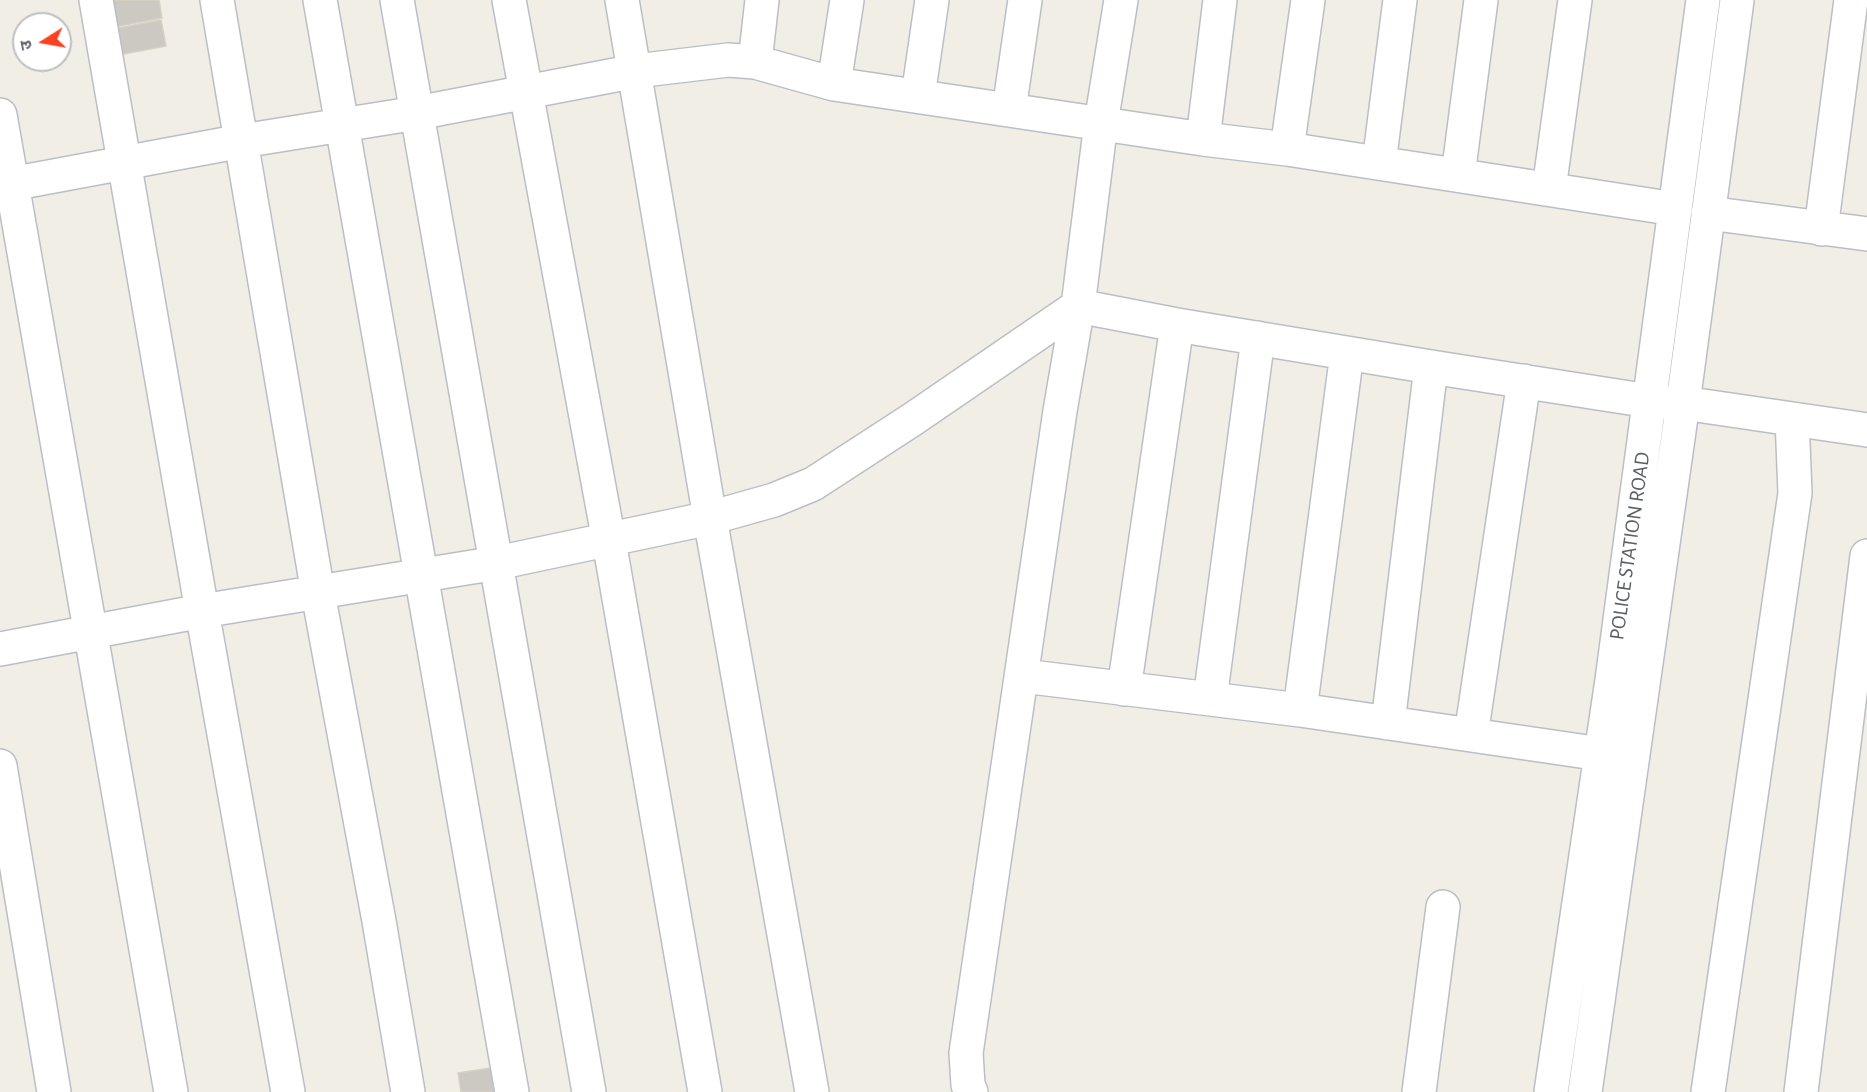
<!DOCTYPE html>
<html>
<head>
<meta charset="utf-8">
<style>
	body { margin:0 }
	#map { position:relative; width:1867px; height:1092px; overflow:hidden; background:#f1efe5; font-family:"Alegreya Sans","Noto Sans Devanagari",sans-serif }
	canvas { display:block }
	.north { position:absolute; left:12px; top:12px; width:60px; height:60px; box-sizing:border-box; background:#fff; border:2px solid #bebfc2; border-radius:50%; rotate:259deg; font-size:16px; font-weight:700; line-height:24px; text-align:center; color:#5c6067 }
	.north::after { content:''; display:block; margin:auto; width:21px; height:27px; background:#fa4221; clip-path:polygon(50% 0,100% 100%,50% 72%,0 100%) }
</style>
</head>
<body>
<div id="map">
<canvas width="1867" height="1092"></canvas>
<div class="north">उ</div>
</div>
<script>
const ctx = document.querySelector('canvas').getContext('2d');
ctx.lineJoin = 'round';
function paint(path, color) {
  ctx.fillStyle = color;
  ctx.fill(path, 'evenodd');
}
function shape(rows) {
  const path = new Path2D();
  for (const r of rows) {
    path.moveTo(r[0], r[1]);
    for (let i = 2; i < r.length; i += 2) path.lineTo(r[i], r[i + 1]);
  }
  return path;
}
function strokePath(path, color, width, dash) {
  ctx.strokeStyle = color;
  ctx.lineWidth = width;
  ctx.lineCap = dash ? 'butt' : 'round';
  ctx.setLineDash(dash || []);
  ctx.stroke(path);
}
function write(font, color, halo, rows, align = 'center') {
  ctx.font = font + ' "Alegreya Sans",sans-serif';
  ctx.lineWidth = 4.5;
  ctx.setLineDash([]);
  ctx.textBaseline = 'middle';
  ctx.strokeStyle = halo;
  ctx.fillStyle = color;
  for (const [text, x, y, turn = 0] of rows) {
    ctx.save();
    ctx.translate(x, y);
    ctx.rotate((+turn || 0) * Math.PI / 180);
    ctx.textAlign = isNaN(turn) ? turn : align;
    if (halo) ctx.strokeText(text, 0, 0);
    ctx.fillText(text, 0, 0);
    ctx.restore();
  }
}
const building = shape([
	[104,0,159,0,162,18,109,28,104,0],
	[161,20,166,46,113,56,108,30,161,20],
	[504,1066,509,1092,461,1092,458,1073,504,1066]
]);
paint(building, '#ccc9c2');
strokePath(building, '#d6d1c2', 1.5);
const minor = shape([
	[96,0,202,611,288,1092],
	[217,0,318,593,379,921,408,1092],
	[320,0,512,1092],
	[397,0,589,1092],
	[509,0,609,541,705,1092],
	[622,0,710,518,812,1092],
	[755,62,762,0],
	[834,84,847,0],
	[918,96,932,0],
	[1009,110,1025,0],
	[0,115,171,1092],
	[1203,139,1220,0],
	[1287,149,1308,0],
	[1379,163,1400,0],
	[1458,175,1481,0],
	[0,186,242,141,417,113,636,71,728,60,755,62,834,84,1203,139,1287,149,1675,209],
	[1549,189,1575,0],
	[1708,213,1867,234],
	[1821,229,1851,0],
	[0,649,202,611,497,563,710,518,774,500,813,484,913,419,1078,306,1177,325,1431,367,1649,401,1683,403,1867,430],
	[1023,676,1300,710,1601,754],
	[1124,689,1177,325],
	[1210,699,1258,338],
	[1300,710,1347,353],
	[1388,723,1431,367],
	[1471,735,1524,381],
	[0,766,54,1092],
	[971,1092,968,1085,966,1053,1060,411,1078,306,1101,123,1121,0],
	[1419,1092,1443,907],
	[1551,1092,1612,680,1703,0],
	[1585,1092,1683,403,1737,0],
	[1708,1092,1795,493,1792,419],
	[1801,1092,1867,556]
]);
strokePath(minor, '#bcbec5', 36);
strokePath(minor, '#fff', 33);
write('21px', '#5c6067', '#fff', [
	["POLICE STATION ROAD",1630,546,-82]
]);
</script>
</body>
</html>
